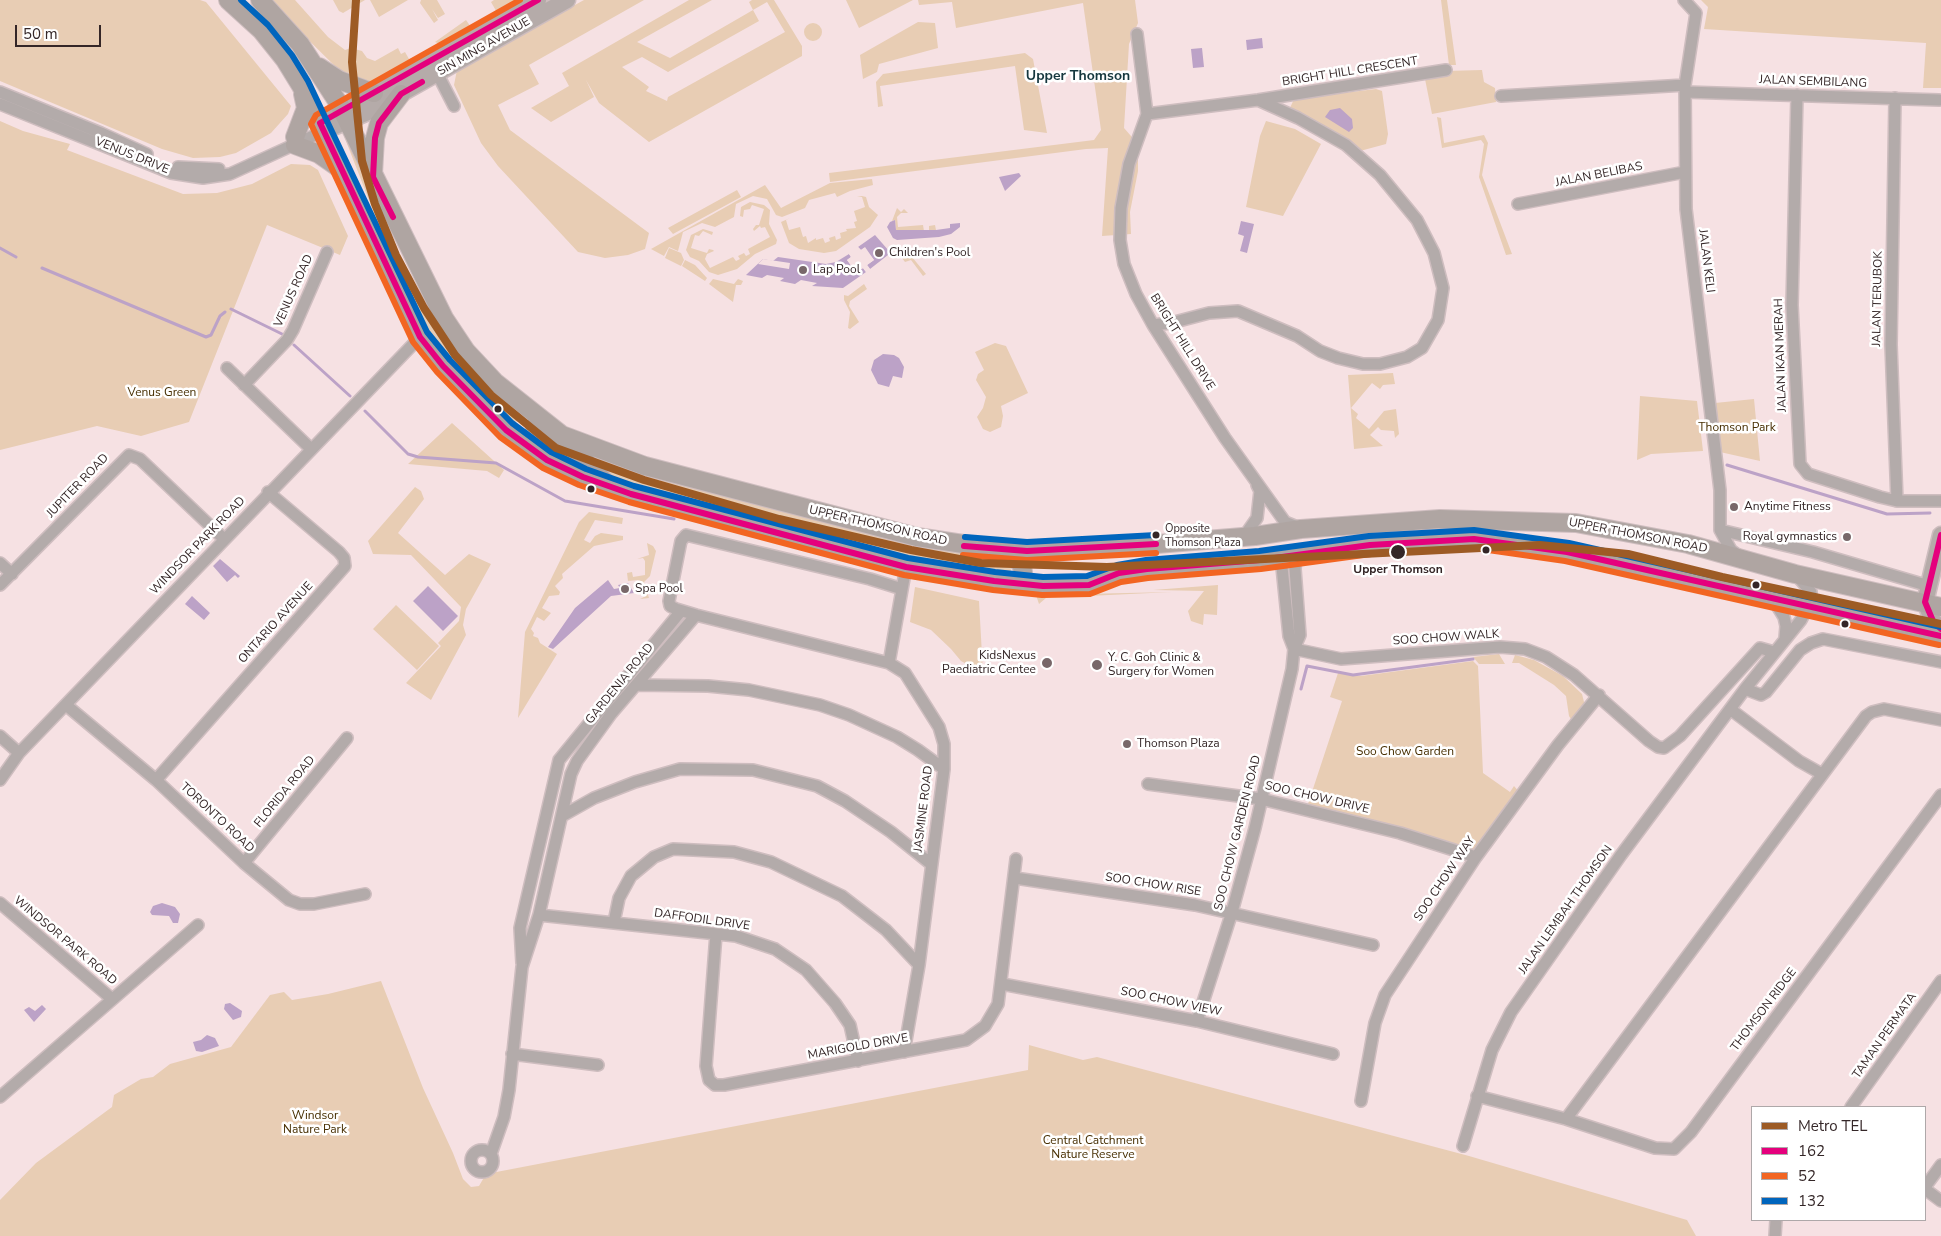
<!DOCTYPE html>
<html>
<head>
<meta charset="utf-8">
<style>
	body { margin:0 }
	#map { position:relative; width:1941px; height:1236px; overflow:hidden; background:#f6e1e3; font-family:"Nunito Sans",sans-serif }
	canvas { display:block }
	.legend { position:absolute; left:1751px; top:1106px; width:175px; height:115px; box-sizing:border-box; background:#fff; border:1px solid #aea8a9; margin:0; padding:6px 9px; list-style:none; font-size:15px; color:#342627 }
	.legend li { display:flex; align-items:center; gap:10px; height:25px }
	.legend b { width:25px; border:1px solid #aea8a9 }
	.scale { position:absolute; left:15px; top:25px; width:86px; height:22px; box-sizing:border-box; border:2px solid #342627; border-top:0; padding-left:6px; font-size:15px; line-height:18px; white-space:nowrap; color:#342627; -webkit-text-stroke:4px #fff; paint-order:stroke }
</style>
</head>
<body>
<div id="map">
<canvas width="1941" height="1236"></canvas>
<ul class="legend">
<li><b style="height:6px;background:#9d5b25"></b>Metro TEL</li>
<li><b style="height:6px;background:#e5007d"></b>162</li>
<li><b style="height:6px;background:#f26522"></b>52</li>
<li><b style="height:6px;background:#0065bd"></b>132</li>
</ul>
<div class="scale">50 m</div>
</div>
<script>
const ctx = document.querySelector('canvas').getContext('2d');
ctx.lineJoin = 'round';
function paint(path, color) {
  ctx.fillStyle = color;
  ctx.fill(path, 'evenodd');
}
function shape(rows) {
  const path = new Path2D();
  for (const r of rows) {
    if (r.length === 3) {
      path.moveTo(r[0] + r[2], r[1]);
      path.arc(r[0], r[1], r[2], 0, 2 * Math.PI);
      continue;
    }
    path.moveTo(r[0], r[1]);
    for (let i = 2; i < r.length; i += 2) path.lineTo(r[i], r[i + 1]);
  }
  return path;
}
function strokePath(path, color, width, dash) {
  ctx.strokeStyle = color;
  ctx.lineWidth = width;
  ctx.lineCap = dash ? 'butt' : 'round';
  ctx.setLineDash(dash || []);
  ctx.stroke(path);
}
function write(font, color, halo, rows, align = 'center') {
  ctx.font = font + ' "Nunito Sans",sans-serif';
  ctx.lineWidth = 5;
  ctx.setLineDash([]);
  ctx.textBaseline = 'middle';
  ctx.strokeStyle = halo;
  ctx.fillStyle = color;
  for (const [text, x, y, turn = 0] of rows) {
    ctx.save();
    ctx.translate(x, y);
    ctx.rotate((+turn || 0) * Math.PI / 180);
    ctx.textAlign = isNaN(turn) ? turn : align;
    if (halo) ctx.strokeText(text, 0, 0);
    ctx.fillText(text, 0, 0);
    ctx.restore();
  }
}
paint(shape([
	[0,0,200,0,206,2,291,106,288,114,271,133,236,153,220,157,193,158,162,149,0,81],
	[268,0,295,0,328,37,345,50,351,48,362,51,367,58,375,61,398,48,401,54,405,52,409,59,415,57,417,61,374,87,350,81],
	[333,0,365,0,343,13,339,11],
	[370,0,408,0,379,17],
	[421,0,437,0,445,14,438,18,432,9,438,20,434,23,420,3],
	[494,0,527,0,499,16,491,2],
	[584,0,644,0,529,65,539,84,498,105,510,130,649,233,645,249,628,255,605,258,578,252,498,166,481,143,454,85,459,60,500,46],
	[689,0,712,0,637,42,670,58,753,10,749,2,752,0,774,0,802,46,802,56,649,142,599,103,586,80,594,97,551,122,531,108,569,86,562,73],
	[767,2,785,32,668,97,667,101,646,91,649,87,622,67,642,57,668,72,759,21,753,10],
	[846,0,913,0,859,28],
	[918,0,1135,0,1138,23,1129,44,1124,128,1138,144,1138,171,1130,212,1131,234,1102,236,1108,148,1086,149,830,182,829,173,1094,140,1101,130,1083,3,956,28,952,2,919,5],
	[1441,0,1447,0,1456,65,1449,65],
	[1701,0,1941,0,1941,88,1923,88,1926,43,1704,29,1708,7],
	[466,20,473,30,445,46,435,42],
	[918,22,935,23,938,48,879,64,877,72,863,79,860,55],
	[813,32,9],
	[1025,53,1033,59,1047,133,1024,130,1015,66,880,86,883,106,878,107,876,82,883,74],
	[1482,70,1484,82,1495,88,1496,102,1432,114,1424,74,1446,71],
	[1376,89,1382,91,1388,134,1386,144,1360,151,1316,121,1290,108,1294,99],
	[1437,117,1441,118,1444,143,1484,135,1488,143,1482,175,1512,254,1506,255,1479,177,1484,144,1481,140,1442,148],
	[0,121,23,131,70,144,67,150,183,194,217,193,252,184,291,164,310,165,318,170,348,236,340,255,267,225,189,422,141,436,97,426,0,450],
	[1266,121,1295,129,1321,144,1283,216,1246,207,1260,136],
	[344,136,346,136,401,265,434,322,464,367,521,414,518,421,513,423,468,387,427,333,395,267],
	[872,179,873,185,850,191,837,197,835,193,809,200,805,208,782,217,776,215,767,199,753,196,736,204,734,217,715,227,702,223,683,232,678,251,669,247,664,256,651,249,765,185,781,208,830,183],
	[737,190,741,197,673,234,668,228],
	[862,196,866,197,869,207,878,215,870,227,836,251,824,253,799,249,789,243,781,222,790,218,786,220,789,230,800,227,803,237,806,236,808,243,816,238,816,240,823,238,825,243,830,241,829,238,835,236,836,240,841,238,840,233,847,231,846,229,856,228,854,222,857,221,854,211,865,207,862,197,857,197],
	[750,202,764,205,770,210,769,224,777,240,776,244,755,254,737,269,718,275,709,272,699,261,690,257,686,250,691,235,703,229,713,232,712,235,703,231,699,236,695,235,691,248,707,253,709,249,713,250,714,251,707,254,705,259,710,268,733,257,736,261,740,259,738,256,744,253,746,256,750,254,748,249,770,237,765,227,761,228,760,226,754,231,753,229,756,225,759,225,764,209,752,205,750,209,744,210,743,217,740,216,741,207],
	[897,208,901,212,904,209,908,213,901,213,897,217,898,227,923,225,924,231,929,230,929,226,935,225,936,230,923,231,896,230,895,220,892,221],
	[669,248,681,253,684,260,681,266,665,258],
	[905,251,916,253,912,257,926,274,923,276,911,260,905,262,902,258],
	[685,260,695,265,707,278,705,281,682,266],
	[713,279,734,284,738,279,743,281,741,285,736,285,733,302,709,284],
	[864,284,867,289,850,301,849,306,859,322,850,329,848,328,850,312,844,300,844,295,848,296],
	[995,343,1006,346,1028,393,1001,406,1003,416,1001,427,990,432,983,429,977,417,983,408,986,397,976,380,978,374,984,370,975,352],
	[1393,373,1395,384,1383,385,1380,389,1372,383,1351,408,1358,414,1356,418,1369,429,1384,411,1396,409,1399,434,1395,438,1394,431,1381,430,1378,427,1370,435,1383,446,1354,449,1348,375],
	[1640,396,1697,401,1703,451,1651,454,1637,460],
	[1754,399,1760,461,1720,452,1715,403],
	[538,417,562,435,1005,555,1011,568,1010,578,906,567,547,460],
	[452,423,504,470,499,478,487,471,408,464],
	[415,487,421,491,424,499,398,533,445,575,469,554,491,564,466,609,463,625,466,635,431,700,406,683,441,646,438,643,459,621,461,607,411,555,373,554,368,541],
	[589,512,623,518,622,524,595,520,584,540,590,543,595,536,601,533,623,536,623,540,594,546,562,574,563,578,555,586,560,592,559,595,549,596,542,608,551,613,544,621,537,617,531,629,534,633,533,636,538,638,540,643,557,654,518,718,525,632,579,522],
	[647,543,653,546,656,551,650,576,644,582,649,598,640,599,646,596,638,580,628,581,627,573,632,572,633,577,645,575,645,561,643,558,637,559,649,555],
	[1218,585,1217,615,1204,614,1203,625,1191,621,1188,611,1204,591,1153,590],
	[915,587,979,601,983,673,961,661,951,649,931,630,910,622],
	[1172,592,1046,598,1039,604,1036,595],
	[396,605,439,646,417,670,373,629],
	[1499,654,1505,664,1479,664,1473,657],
	[1515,655,1534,660,1563,676,1582,694,1586,710,1574,724,1569,716,1566,696,1554,685,1519,663,1512,663],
	[1473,661,1478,666,1483,773,1510,792,1514,786,1521,794,1477,857,1307,807,1342,701,1330,697,1338,673,1361,676],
	[381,981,423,1088,453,1153,463,1179,471,1187,479,1186,486,1174,1028,1070,1029,1045,1083,1060,1097,1057,1469,1156,1687,1220,1696,1236,0,1236,0,1200,36,1163,112,1107,114,1095,141,1079,153,1077,170,1064,231,1047,270,995,284,992,292,1000,328,994]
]), '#e8cdb4');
paint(shape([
	[1262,38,1263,48,1247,50,1246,40],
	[1202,48,1204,67,1193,68,1191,49],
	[1340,108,1352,119,1353,128,1349,132,1325,117,1330,110],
	[1019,173,1021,176,1005,191,999,177],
	[895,220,896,230,936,230,950,228,950,224,960,223,960,227,951,234,939,237,897,240,893,238,887,227,890,222],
	[1241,221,1254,224,1247,253,1240,251,1244,236,1238,234],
	[875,235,889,251,888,255,870,269,867,265,874,260,864,248,861,250,858,247],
	[849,254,851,257,847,260,857,272,863,268,866,272,843,288,812,286,817,283,801,280,795,284,780,281,784,278,767,275,762,278,746,275,763,259,773,261,778,257,826,264,836,262],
	[883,354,894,355,899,358,904,367,902,378,893,376,889,387,878,384,871,370,874,360],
	[220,559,240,576,238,578,235,575,227,582,213,566],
	[608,580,614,589,620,588,618,585,628,583,634,593,611,596,553,649,548,647,575,608],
	[428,586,458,616,443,631,413,601],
	[192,596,210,613,204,620,185,604],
	[162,903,175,907,180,914,178,923,173,923,169,916,152,915,150,912,153,906],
	[230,1003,242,1011,241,1017,233,1020,224,1009,225,1004],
	[42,1005,46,1009,34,1022,24,1010,29,1007,35,1011],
	[207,1035,215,1038,219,1046,202,1052,196,1051,193,1042,201,1040]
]), '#bca2c7');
paint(shape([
	[858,247,861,250,865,247,874,260,867,265,870,269,866,272,863,268,856,273,847,260,851,257,849,254,851,252,854,257,851,260,857,269,864,266,870,260,864,251,859,252,856,248],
	[763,259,790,263,789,269,758,264]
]), '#f6e1e3');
strokePath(shape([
	[0,248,16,257],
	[42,268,206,337,211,335,220,316,225,312],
	[231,309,282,334],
	[294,345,350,396],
	[365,411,408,454,418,457,496,463,565,501,674,519],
	[1727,465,1887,514,1930,513],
	[910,577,934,580],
	[1301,689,1307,666,1353,675,1473,659]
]), '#bca2c7', 3);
const street = shape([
	[1684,0,1696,13,1685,85,1686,209,1720,490,1720,530,1731,550,1739,556],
	[1137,34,1147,114,1129,164,1121,208,1120,240,1124,264,1136,294,1153,325,1225,438,1285,522,1300,528],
	[434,67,454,106],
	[0,92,101,133,147,154],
	[1685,92,1939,100],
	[1797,95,1792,305,1800,464,1808,474,1880,497,1897,501,1941,501],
	[1501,96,1685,85],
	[1895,98,1891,345,1897,501],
	[0,104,171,173,203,178,230,174,324,131],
	[1147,114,1258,100,1446,70],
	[178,167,219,169],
	[1518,204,1685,172],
	[1153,325,1171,323,1209,313,1238,311,1297,336,1320,351,1338,358,1363,364,1380,364,1407,357,1422,348,1438,320,1443,288,1434,253,1417,220,1380,175,1346,145,1298,118,1258,100],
	[227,368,311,449],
	[244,385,287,340,293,330,327,252],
	[1720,530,1813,552,1929,586],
	[1243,538,1257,518,1260,491,1257,485],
	[1278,557,1282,567,1289,636,1294,649],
	[0,563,12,574],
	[0,585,129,455,140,459,224,539],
	[902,589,870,579,686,535,681,541,669,601,670,606,676,609,696,615,889,663,905,673,939,727,944,744,944,769,919,965,904,1052],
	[1771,596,1784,617,1786,626,1785,638],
	[1294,649,1341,659,1500,647,1525,649,1546,657,1574,675,1649,741,1658,747,1664,748,1680,736,1760,648,1774,652],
	[889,663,906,567],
	[636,685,708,686,749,690,820,705,849,715,897,737,918,750,944,769],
	[1745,689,1761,695,1766,692,1800,650,1811,643,1823,639,1941,662],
	[66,705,156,780,244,863,289,900,300,904,314,904,365,894],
	[1730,709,1799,761,1822,774],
	[0,736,19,753],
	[0,780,19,753,420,337],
	[156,780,345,566,344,558,339,552,268,492],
	[1148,784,1261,799,1400,833,1476,857],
	[562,816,594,798,635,782,680,769,753,770,817,786,845,801,891,832,931,864],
	[244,863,347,738],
	[1015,878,1195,905,1373,945],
	[0,903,112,999],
	[539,915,736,936,775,949,806,970,835,1003,850,1025,858,1061],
	[614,922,619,898,631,876,654,857,673,849,734,852,771,862,842,896,886,930,919,965],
	[716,934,706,1066,709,1080,715,1085,724,1085,966,1040,985,1026,998,1004,1016,859],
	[522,963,520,928,559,760,681,611],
	[1002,984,1197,1021,1333,1054],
	[1197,1021,1232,912,1255,828,1292,669,1294,649,1300,635,1295,569,1296,555],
	[512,1054,598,1065],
	[1477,1096,1566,1119,1655,1148,1674,1149,1691,1132,1941,795],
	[0,1097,198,925],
	[1361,1101,1375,1023,1385,995,1476,857,1558,745,1599,695],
	[1851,1107,1941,981],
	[1566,1119,1866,716,1872,712,1884,709,1941,720],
	[1463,1146,1492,1050,1511,1012,1621,855,1745,689,1801,620,1809,605,1811,592,1797,576],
	[482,1161,11],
	[491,1154,504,1117,509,1090,522,967,539,915,571,774,577,761,611,714,696,615],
	[1925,1187,1941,1165],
	[1925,1189,1941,1201],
	[1775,1236,1776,1220]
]);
const secondary = shape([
	[331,117,538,0],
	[324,131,368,112,567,0],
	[1941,535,1925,602,1933,621,1941,629]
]);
const primary = shape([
	[228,0,261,30,285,60,301,86,420,337,443,366,506,430,547,460,583,477,631,494,906,567,994,581,1043,586,1089,585,1119,573,1147,569,1260,560,1370,545,1474,539,1567,552,1941,636],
	[260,0,300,44,339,104,444,318,466,351,495,382,562,435,645,466,917,537,1003,550,1120,547,1255,536,1301,529,1440,519,1576,523,1688,544,1795,574,1941,607],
	[319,67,339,80,374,93],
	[295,137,306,108,303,94],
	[295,145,319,154,342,170],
	[373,174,375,138,379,123,401,94],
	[538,417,535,429,538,434,587,463,607,484],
	[1003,550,1014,556,1022,566,1023,572,1019,580,1010,583]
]);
strokePath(street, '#cebdbf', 14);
strokePath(secondary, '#cebdbf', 19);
strokePath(primary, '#cebdbf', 20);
strokePath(street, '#b3abaa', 11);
strokePath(secondary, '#b5aba9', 16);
strokePath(primary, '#afa5a2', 18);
strokePath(shape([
	[538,0,320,123,420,337,443,366,506,430,547,460,583,477,631,494,906,567,994,581,1043,586,1089,585,1119,573,1147,569,1260,560,1370,545,1474,539,1567,552,1941,636],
	[393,217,373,177,375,138,379,123,401,94,422,82],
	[1941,535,1925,602,1933,621,1941,629],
	[964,546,1027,551,1156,544]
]), '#e5007d', 6);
strokePath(shape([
	[520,0,316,115,311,124,413,342,437,372,500,437,543,468,579,485,629,502,904,575,993,590,1042,595,1090,594,1121,582,1148,578,1261,569,1371,554,1474,548,1565,561,1939,645],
	[963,555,1027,560,1156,553]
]), '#f26522', 6);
strokePath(shape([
	[241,0,268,25,292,55,308,81,427,332,450,360,512,423,551,452,586,469,634,486,908,558,995,572,1043,577,1087,576,1117,565,1146,560,1259,551,1369,536,1474,530,1569,543,1941,627],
	[965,537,1027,542,1156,535]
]), '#0065bd', 6);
strokePath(shape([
	[356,0,352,62,362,161,375,204,396,255,424,308,455,355,491,395,556,448,644,480,779,519,911,550,981,563,1107,567,1540,545,1628,554,1722,577,1941,624]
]), '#9d5b25', 8);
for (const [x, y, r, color] of [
	[879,253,5,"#786769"],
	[803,270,5,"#786769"],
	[498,409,4.5,"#342627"],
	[591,489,4.5,"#342627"],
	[1734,507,5,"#786769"],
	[1156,535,4.5,"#342627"],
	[1847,537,5,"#786769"],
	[1486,550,4.5,"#342627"],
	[1398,552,8,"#342627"],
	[1756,585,4.5,"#342627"],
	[625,589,5,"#786769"],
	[1845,624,4.5,"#342627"],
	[1047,663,6,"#786769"],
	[1097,665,6,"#786769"],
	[1127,744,5,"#786769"]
]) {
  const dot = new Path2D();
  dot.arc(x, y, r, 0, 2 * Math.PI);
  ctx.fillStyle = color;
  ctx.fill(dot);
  strokePath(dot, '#fff', 2);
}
write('11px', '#342627', '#fff', [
	["Opposite",1165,529],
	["Thomson Plaza",1165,543]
], 'left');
write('12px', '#342627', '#fff', [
	["SIN MING AVENUE",484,47,-30],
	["BRIGHT HILL CRESCENT",1350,72,-9],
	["JALAN SEMBILANG",1813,82,2],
	["VENUS DRIVE",132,156,22],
	["JALAN BELIBAS",1599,175,-11],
	["JALAN KELI",1706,261,83],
	["VENUS ROAD",294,291,-66],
	["JALAN TERUBOK",1878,299,-89],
	["BRIGHT HILL DRIVE",1182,342,58],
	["JALAN IKAN MERAH",1781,355,-92],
	["JUPITER ROAD",78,486,-46],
	["UPPER THOMSON ROAD",878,526,13],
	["UPPER THOMSON ROAD",1638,536,11],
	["WINDSOR PARK ROAD",198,546,-46],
	["ONTARIO AVENUE",276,623,-48],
	["SOO CHOW WALK",1446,638,-4],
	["GARDENIA ROAD",620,684,-51],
	["FLORIDA ROAD",285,792,-51],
	["SOO CHOW DRIVE",1317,798,13],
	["JASMINE ROAD",924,809,-83],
	["TORONTO ROAD",217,818,43],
	["SOO CHOW GARDEN ROAD",1238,833,-76],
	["SOO CHOW WAY",1445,879,-56],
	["SOO CHOW RISE",1153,885,9],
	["JALAN LEMBAH THOMSON",1566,910,-55],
	["DAFFODIL DRIVE",702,920,8],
	["WINDSOR PARK ROAD",65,941,40],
	["SOO CHOW VIEW",1171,1002,12],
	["THOMSON RIDGE",1764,1010,-53],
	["TAMAN PERMATA",1885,1036,-55],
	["MARIGOLD DRIVE",858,1047,-10]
]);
write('12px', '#342627', '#fff', [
	["Children's Pool",889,253],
	["Lap Pool",813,270],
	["Anytime Fitness",1744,507],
	["Royal gymnastics",1837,537,"right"],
	["Spa Pool",635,589],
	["KidsNexus",1036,656,"right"],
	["Paediatric Centee",1036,670,"right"],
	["Y. C. Goh Clinic &",1108,658],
	["Surgery for Women",1108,672],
	["Thomson Plaza",1137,744]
], 'left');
write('12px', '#472f02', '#fff', [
	["Venus Green",162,393],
	["Thomson Park",1737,428],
	["Soo Chow Garden",1405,752],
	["Windsor",315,1116],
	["Nature Park",315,1130],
	["Central Catchment",1093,1141],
	["Nature Reserve",1093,1155]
]);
write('bold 12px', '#342627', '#fff', [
	["Upper Thomson",1398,570]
]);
write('bold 14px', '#16373e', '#fff', [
	["Upper Thomson",1078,77]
]);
</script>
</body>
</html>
